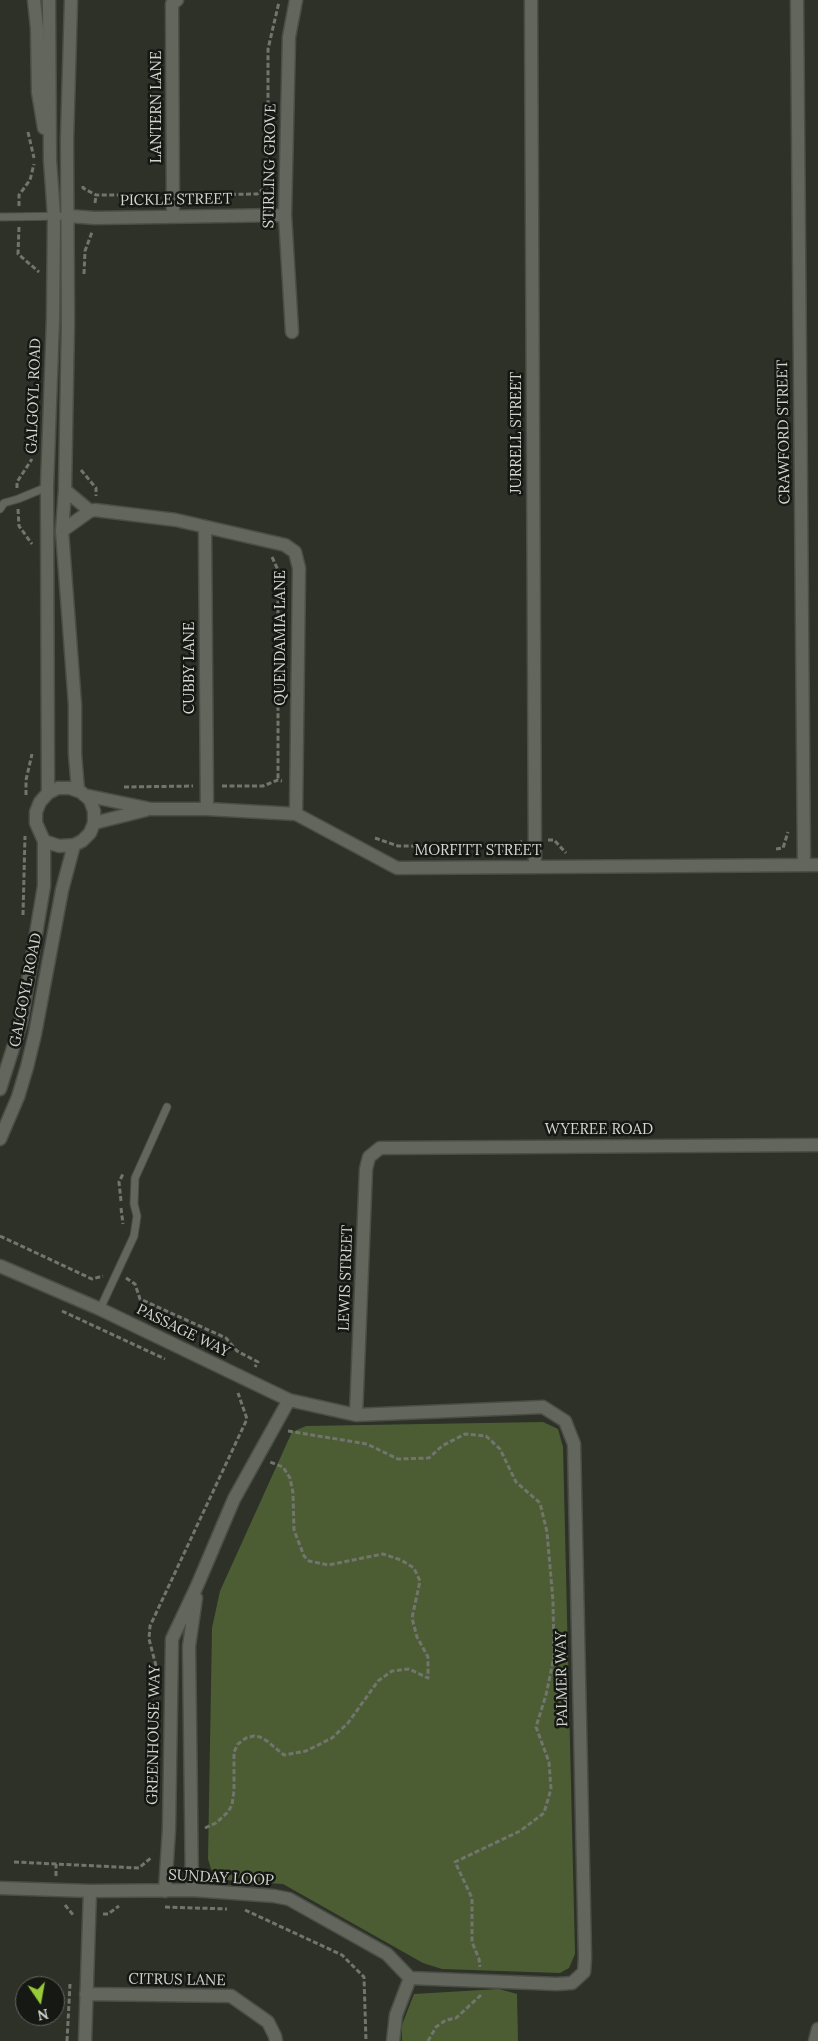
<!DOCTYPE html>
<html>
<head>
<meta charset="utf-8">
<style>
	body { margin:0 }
	#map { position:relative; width:818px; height:2041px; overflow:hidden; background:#2d3128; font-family:Lora,serif }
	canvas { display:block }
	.north { position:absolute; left:15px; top:1976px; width:50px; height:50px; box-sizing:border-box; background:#161814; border:1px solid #62645f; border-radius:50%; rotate:168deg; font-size:14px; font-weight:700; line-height:20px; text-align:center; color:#d3d6d0 }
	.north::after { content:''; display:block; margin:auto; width:18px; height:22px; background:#98cb37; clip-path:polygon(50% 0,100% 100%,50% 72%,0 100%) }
</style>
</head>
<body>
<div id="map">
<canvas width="818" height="2041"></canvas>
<div class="north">N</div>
</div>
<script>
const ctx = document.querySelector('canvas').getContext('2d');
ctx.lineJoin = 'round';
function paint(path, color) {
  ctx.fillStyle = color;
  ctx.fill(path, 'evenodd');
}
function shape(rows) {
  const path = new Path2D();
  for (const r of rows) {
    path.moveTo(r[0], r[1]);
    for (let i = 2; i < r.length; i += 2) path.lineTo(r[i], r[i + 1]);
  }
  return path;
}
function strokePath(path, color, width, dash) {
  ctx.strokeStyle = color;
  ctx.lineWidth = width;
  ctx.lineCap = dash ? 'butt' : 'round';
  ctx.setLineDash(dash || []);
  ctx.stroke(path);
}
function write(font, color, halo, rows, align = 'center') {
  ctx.font = font + ' Lora,serif';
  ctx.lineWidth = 5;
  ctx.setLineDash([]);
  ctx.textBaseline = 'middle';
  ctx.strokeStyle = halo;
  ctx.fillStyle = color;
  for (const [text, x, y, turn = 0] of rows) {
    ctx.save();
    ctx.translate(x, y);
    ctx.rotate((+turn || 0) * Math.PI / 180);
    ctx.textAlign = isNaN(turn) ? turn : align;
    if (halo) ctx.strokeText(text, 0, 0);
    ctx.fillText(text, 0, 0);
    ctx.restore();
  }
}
paint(shape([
	[543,1422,558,1429,563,1447,575,1954,569,1968,560,1973,442,1969,423,1963,283,1884,225,1880,211,1869,208,1859,212,1628,220,1591,292,1432,306,1426],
	[499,1989,517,1994,518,2041,402,2041,402,2025,414,1994]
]), '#4c5d34');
const lane = shape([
	[0,217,69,216],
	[0,509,4,503,18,499,47,487],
	[100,1309,134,1236,137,1216,134,1204,135,1178,167,1107]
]);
const street = shape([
	[34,0,37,28,38,92,44,128],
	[71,0,67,140,68,322,65,490,62,531,75,705,75,754,78,790],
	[531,0,535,867],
	[797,0,804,865],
	[69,216,95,218,285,215],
	[173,216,172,4,177,0],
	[292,332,285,215,289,37,296,0],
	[65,490,90,511],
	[205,527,207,809],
	[62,531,90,511,95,510,176,520,285,545,295,552,299,568,296,814],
	[58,788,70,788,81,792,90,800,94,811,94,823,90,833,82,841,74,845,59,846,44,841,36,823,36,812,40,802,48,793,58,788],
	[48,793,47,487,53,319,54,216,50,160,49,0],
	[84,795,151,809,207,809,296,814,397,868,818,865],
	[94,823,146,810],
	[0,1089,21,1023,44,886,44,841],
	[0,1139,18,1097,27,1067,35,1034,62,890,74,845],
	[0,1266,100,1309,289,1400,356,1415,543,1407,565,1421,574,1444,585,1958,584,1972,572,1983,557,1984,410,1978],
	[356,1415,366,1169,369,1157,380,1148,818,1145],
	[0,1888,90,1891,192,1890,274,1896,289,1899,387,1954,410,1978],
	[192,1890,189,1646,196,1598],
	[165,1891,169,1829,172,1639,197,1586,234,1499,289,1400],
	[86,1994,231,1996,268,2022,275,2036,276,2041],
	[85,2041,90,1891],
	[393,2041,396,2015,410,1978],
	[815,2041,818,2029]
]);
strokePath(lane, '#4a4e46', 9);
strokePath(street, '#4a4e46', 15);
strokePath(shape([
	[28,132,34,158],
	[83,186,83,188,96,195,160,195],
	[186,195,257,194,268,185,268,49,279,2],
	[95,203,96,195],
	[19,206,19,195,30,180,34,164],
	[19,227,18,254,39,272],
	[84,274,85,251,92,232],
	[81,470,96,488,96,496],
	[17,488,17,482,32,459],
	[18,509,19,526,32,544],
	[272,557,278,570,278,780],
	[222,786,263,786,278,780,282,781],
	[124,787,193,786],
	[26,795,26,780,32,754],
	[375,838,398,846,420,846,431,852],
	[548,840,554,840,566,853],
	[776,849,783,848,788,832],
	[501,852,522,841],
	[23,915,25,836],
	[121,1201,119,1182,123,1174],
	[121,1208,123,1224],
	[0,1236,92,1279,103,1276],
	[126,1278,135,1284,140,1299,226,1338,237,1351,258,1362,255,1367],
	[62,1311,165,1359],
	[288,1431,367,1444,398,1459,429,1458,442,1446,465,1434,486,1436,500,1449,516,1482,540,1503,547,1532,553,1601,554,1657,546,1695,536,1727,549,1762,551,1789,544,1813,520,1831,455,1862,472,1898,472,1942,479,1959,480,1967],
	[156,1666,149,1639,150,1626,247,1419,238,1393],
	[205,1828,216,1823,228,1812,232,1805,234,1791,234,1752,238,1744,246,1738,254,1736,260,1737,267,1741,284,1755,306,1751,332,1738,348,1723,378,1681,392,1671,409,1669,428,1678,428,1657,417,1637,412,1618,420,1581,414,1568,401,1560,383,1554,328,1565,309,1561,304,1556,294,1530,293,1493,290,1478,283,1467,270,1462],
	[14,1862,139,1868,152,1857],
	[56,1876,56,1864],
	[65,1905,74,1916],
	[165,1907,227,1909],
	[245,1910,342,1955,364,1977,366,2041],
	[103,1914,108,1914,119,1906],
	[67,2041,70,1984],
	[428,2041,436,2027,446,2020,456,2018,481,1995]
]), '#71756d', 3, [5, 2.5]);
strokePath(lane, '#62665c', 7);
strokePath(street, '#62665c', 12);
write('15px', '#d3d6d0', '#161814', [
	["LANTERN LANE",157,107,-90],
	["STIRLING GROVE",270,166,-89],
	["PICKLE STREET",176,200,-1],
	["GALGOYL ROAD",34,396,-88],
	["CRAWFORD STREET",784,432,-91],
	["JURRELL STREET",517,433,-90],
	["QUENDAMIA LANE",281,638,-90],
	["CUBBY LANE",190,668,-90],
	["MORFITT STREET",478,851],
	["GALGOYL ROAD",26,990,-79],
	["WYEREE ROAD",599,1130],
	["LEWIS STREET",346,1278,-88],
	["PASSAGE WAY",183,1331,26],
	["PALMER WAY",562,1679,-91],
	["GREENHOUSE WAY",154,1735,-89],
	["SUNDAY LOOP",221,1878,3],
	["CITRUS LANE",177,1980,1]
]);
</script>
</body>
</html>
